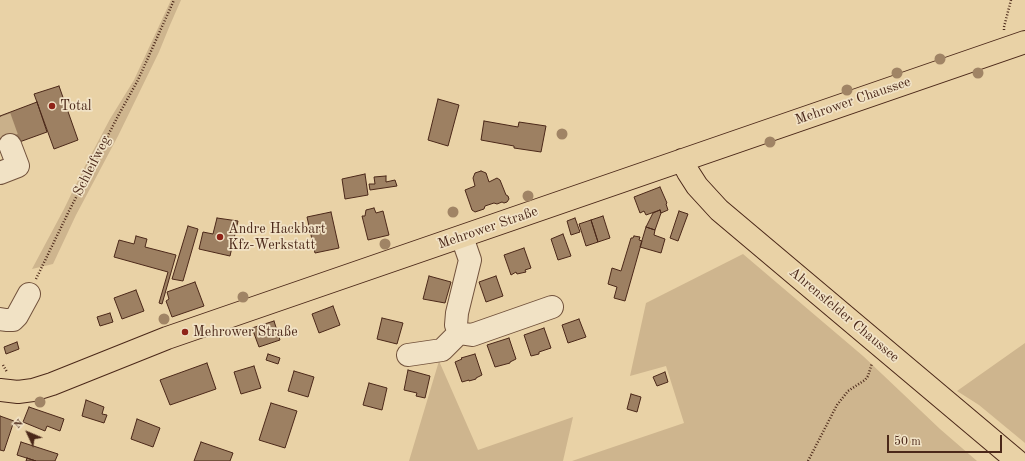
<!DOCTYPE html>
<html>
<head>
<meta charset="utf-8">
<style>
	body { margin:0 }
	#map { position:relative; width:1025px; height:461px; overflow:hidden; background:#e9d2a6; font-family:"Old Standard TT",serif }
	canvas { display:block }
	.north { position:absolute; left:8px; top:413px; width:40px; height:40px; -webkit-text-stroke:3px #f1e2c5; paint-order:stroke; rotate:314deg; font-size:11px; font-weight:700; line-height:16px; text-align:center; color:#4b2819 }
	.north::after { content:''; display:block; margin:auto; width:14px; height:18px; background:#4b2819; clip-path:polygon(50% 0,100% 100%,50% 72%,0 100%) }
	.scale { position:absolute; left:887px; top:435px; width:115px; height:18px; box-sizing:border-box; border:2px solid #4b2819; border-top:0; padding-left:5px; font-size:12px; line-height:14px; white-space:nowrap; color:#4b2819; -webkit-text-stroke:3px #f1e2c5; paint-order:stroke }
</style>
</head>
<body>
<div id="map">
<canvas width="1025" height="461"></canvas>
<div class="north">N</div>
<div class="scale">50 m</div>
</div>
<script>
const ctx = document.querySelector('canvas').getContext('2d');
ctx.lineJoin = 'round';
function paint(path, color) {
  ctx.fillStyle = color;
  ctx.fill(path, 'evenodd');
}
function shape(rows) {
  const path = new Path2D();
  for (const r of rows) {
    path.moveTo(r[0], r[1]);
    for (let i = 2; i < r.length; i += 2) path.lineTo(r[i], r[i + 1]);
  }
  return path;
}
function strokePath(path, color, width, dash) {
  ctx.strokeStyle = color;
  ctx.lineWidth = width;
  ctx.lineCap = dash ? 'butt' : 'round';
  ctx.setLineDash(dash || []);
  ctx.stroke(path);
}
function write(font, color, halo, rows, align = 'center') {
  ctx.font = font + ' "Old Standard TT",serif';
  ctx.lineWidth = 3.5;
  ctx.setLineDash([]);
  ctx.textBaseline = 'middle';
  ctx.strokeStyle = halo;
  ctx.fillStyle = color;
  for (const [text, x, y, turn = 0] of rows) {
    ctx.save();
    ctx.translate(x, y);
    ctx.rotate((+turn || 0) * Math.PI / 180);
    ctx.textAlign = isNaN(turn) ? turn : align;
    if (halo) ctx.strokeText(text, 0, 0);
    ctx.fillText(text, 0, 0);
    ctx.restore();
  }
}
paint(shape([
	[171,0,181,0,170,25,159,52,118,136,76,215,53,264,32,269,64,209,85,166,110,119,134,80],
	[743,254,863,356,940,429,977,461,572,461,684,423,666,366,630,376,646,303],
	[1025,343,1025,443,979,405,957,391],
	[439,361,478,450,573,417,563,461,409,461]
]), '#ceb58e');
const building = shape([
	[59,86,78,140,54,149,34,94,59,86],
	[438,99,459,105,448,146,428,140,438,99],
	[37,102,47,132,0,149,0,116,37,102],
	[484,121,518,127,519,122,546,126,541,152,514,148,514,146,481,140,484,121],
	[481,171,486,173,489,182,497,178,500,180,506,195,508,196,509,199,507,202,504,203,502,202,497,204,494,203,485,206,484,209,475,212,472,210,465,190,475,186,473,178,475,173,481,171],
	[365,174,368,195,345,199,342,179,365,174],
	[386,176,386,182,395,180,397,186,370,190,369,184,375,184,374,177,386,176],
	[660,187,667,203,666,204,668,210,661,213,660,210,646,215,644,211,640,213,634,197,660,187],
	[374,208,376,213,383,211,389,235,368,240,362,216,365,216,366,210,374,208],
	[660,210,661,213,655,230,646,227,653,213,660,210],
	[679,211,688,214,678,241,670,238,679,211],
	[331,212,339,248,315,253,307,217,331,212],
	[603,216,610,238,598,242,591,220,603,216],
	[217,218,238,221,230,256,199,249,203,232,213,234,217,218],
	[575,218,580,232,571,235,567,221,575,218],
	[591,220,598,242,586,246,579,224,591,220],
	[188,226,198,229,183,281,172,279,188,226],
	[646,227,655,230,654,235,665,239,661,253,640,247,646,227],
	[563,234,571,256,558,260,551,239,563,234],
	[136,236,147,239,145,247,176,255,162,304,159,303,168,272,114,257,119,240,134,244,136,236],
	[634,236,640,237,639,240,642,241,625,301,614,298,617,287,608,284,612,268,621,271,631,238,633,238,634,236],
	[524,248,531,268,525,270,526,272,517,274,516,272,511,275,504,255,524,248],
	[429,276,451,282,445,303,423,299,429,276],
	[496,276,503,296,486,302,479,282,496,276],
	[195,282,204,306,172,317,166,301,169,299,167,292,195,282],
	[136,290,144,311,122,319,114,298,136,290],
	[333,306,340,325,319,333,312,314,333,306],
	[110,313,113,322,100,326,97,317,110,313],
	[382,318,403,323,397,344,377,339,382,318],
	[579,319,586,337,568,343,562,325,579,319],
	[274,321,280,340,259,347,252,328,274,321],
	[544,328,551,348,539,352,539,354,531,356,524,335,544,328],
	[509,338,516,359,510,362,510,363,495,367,487,345,509,338],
	[17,342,19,349,6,354,4,347,17,342],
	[268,354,280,358,278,364,266,360,268,354],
	[475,354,482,375,476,378,476,379,469,381,469,380,462,382,455,362,462,359,461,358,475,354],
	[207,363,216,389,170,405,160,380,207,363],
	[254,366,261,388,241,394,234,372,254,366],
	[408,370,430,376,425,398,416,396,417,393,404,390,408,370],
	[294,371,314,377,308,397,288,391,294,371],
	[665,372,668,382,657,386,653,377,665,372],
	[369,383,387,388,382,410,363,405,369,383],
	[631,394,641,397,637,412,627,409,631,394],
	[86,400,104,407,102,414,107,415,104,423,82,416,86,400],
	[271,403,297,411,285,448,259,440,271,403],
	[29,407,64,419,60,431,47,426,45,431,23,422,29,407],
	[0,416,14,421,4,451,0,450,0,416],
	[137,419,160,428,153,447,131,439,137,419],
	[21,442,58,454,55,461,36,461,17,455,21,442],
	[201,442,233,453,230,461,194,461,201,442],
	[27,458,36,461,26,461,27,458]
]);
paint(building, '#9d8062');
strokePath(building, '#4b2819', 1);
strokePath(shape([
	[0,117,10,145]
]), '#c9b08a', 22, [22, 11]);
const minor = shape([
	[0,173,18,166,10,145],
	[462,237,470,260,457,313,456,325,459,333,472,335,552,307],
	[0,319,6,320,13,320,17,316,29,294],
	[408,355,442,350,459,333]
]);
const major = shape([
	[682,160,688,172,697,186,719,210,1017,461],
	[0,390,18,392,33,390,52,384,167,338,1025,42]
]);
strokePath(minor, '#72523c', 24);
strokePath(major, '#4b2819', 24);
strokePath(shape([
	[1004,30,1004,27,1011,0],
	[36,279,69,211,118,116,138,80,174,0],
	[3,365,7,372],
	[808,461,837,405,848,391,865,380,868,376,872,363]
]), '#4b2819', 2.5, [1, 2]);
strokePath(minor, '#f1e2c5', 22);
strokePath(major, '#e9d2a6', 22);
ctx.fillStyle = '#a08465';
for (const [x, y] of [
	[940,59],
	[897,73],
	[978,73],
	[847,90],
	[562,134],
	[770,142],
	[528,196],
	[453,212],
	[385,244],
	[243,297],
	[164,319],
	[40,402]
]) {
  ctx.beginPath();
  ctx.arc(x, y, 5.5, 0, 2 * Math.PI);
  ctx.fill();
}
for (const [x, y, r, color] of [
	[52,106,4,"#8f2418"],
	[220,237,4,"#8f2418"],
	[185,332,4,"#8f2418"]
]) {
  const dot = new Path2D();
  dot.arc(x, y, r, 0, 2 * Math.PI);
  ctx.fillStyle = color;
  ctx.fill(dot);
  strokePath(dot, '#f1e2c5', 1.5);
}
write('14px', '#4b2819', '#f1e2c5', [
	["Mehrower Chaussee",853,101,-19],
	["Schleifweg",92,166,-63],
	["Mehrower Straße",488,228,-19],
	["Ahrensfelder Chaussee",844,315,40]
]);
write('14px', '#4b2819', '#f1e2c5', [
	["Total",60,106],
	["Andre Hackbart",228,229],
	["Kfz-Werkstatt",228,245],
	["Mehrower Straße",193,332]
], 'left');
</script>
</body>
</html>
